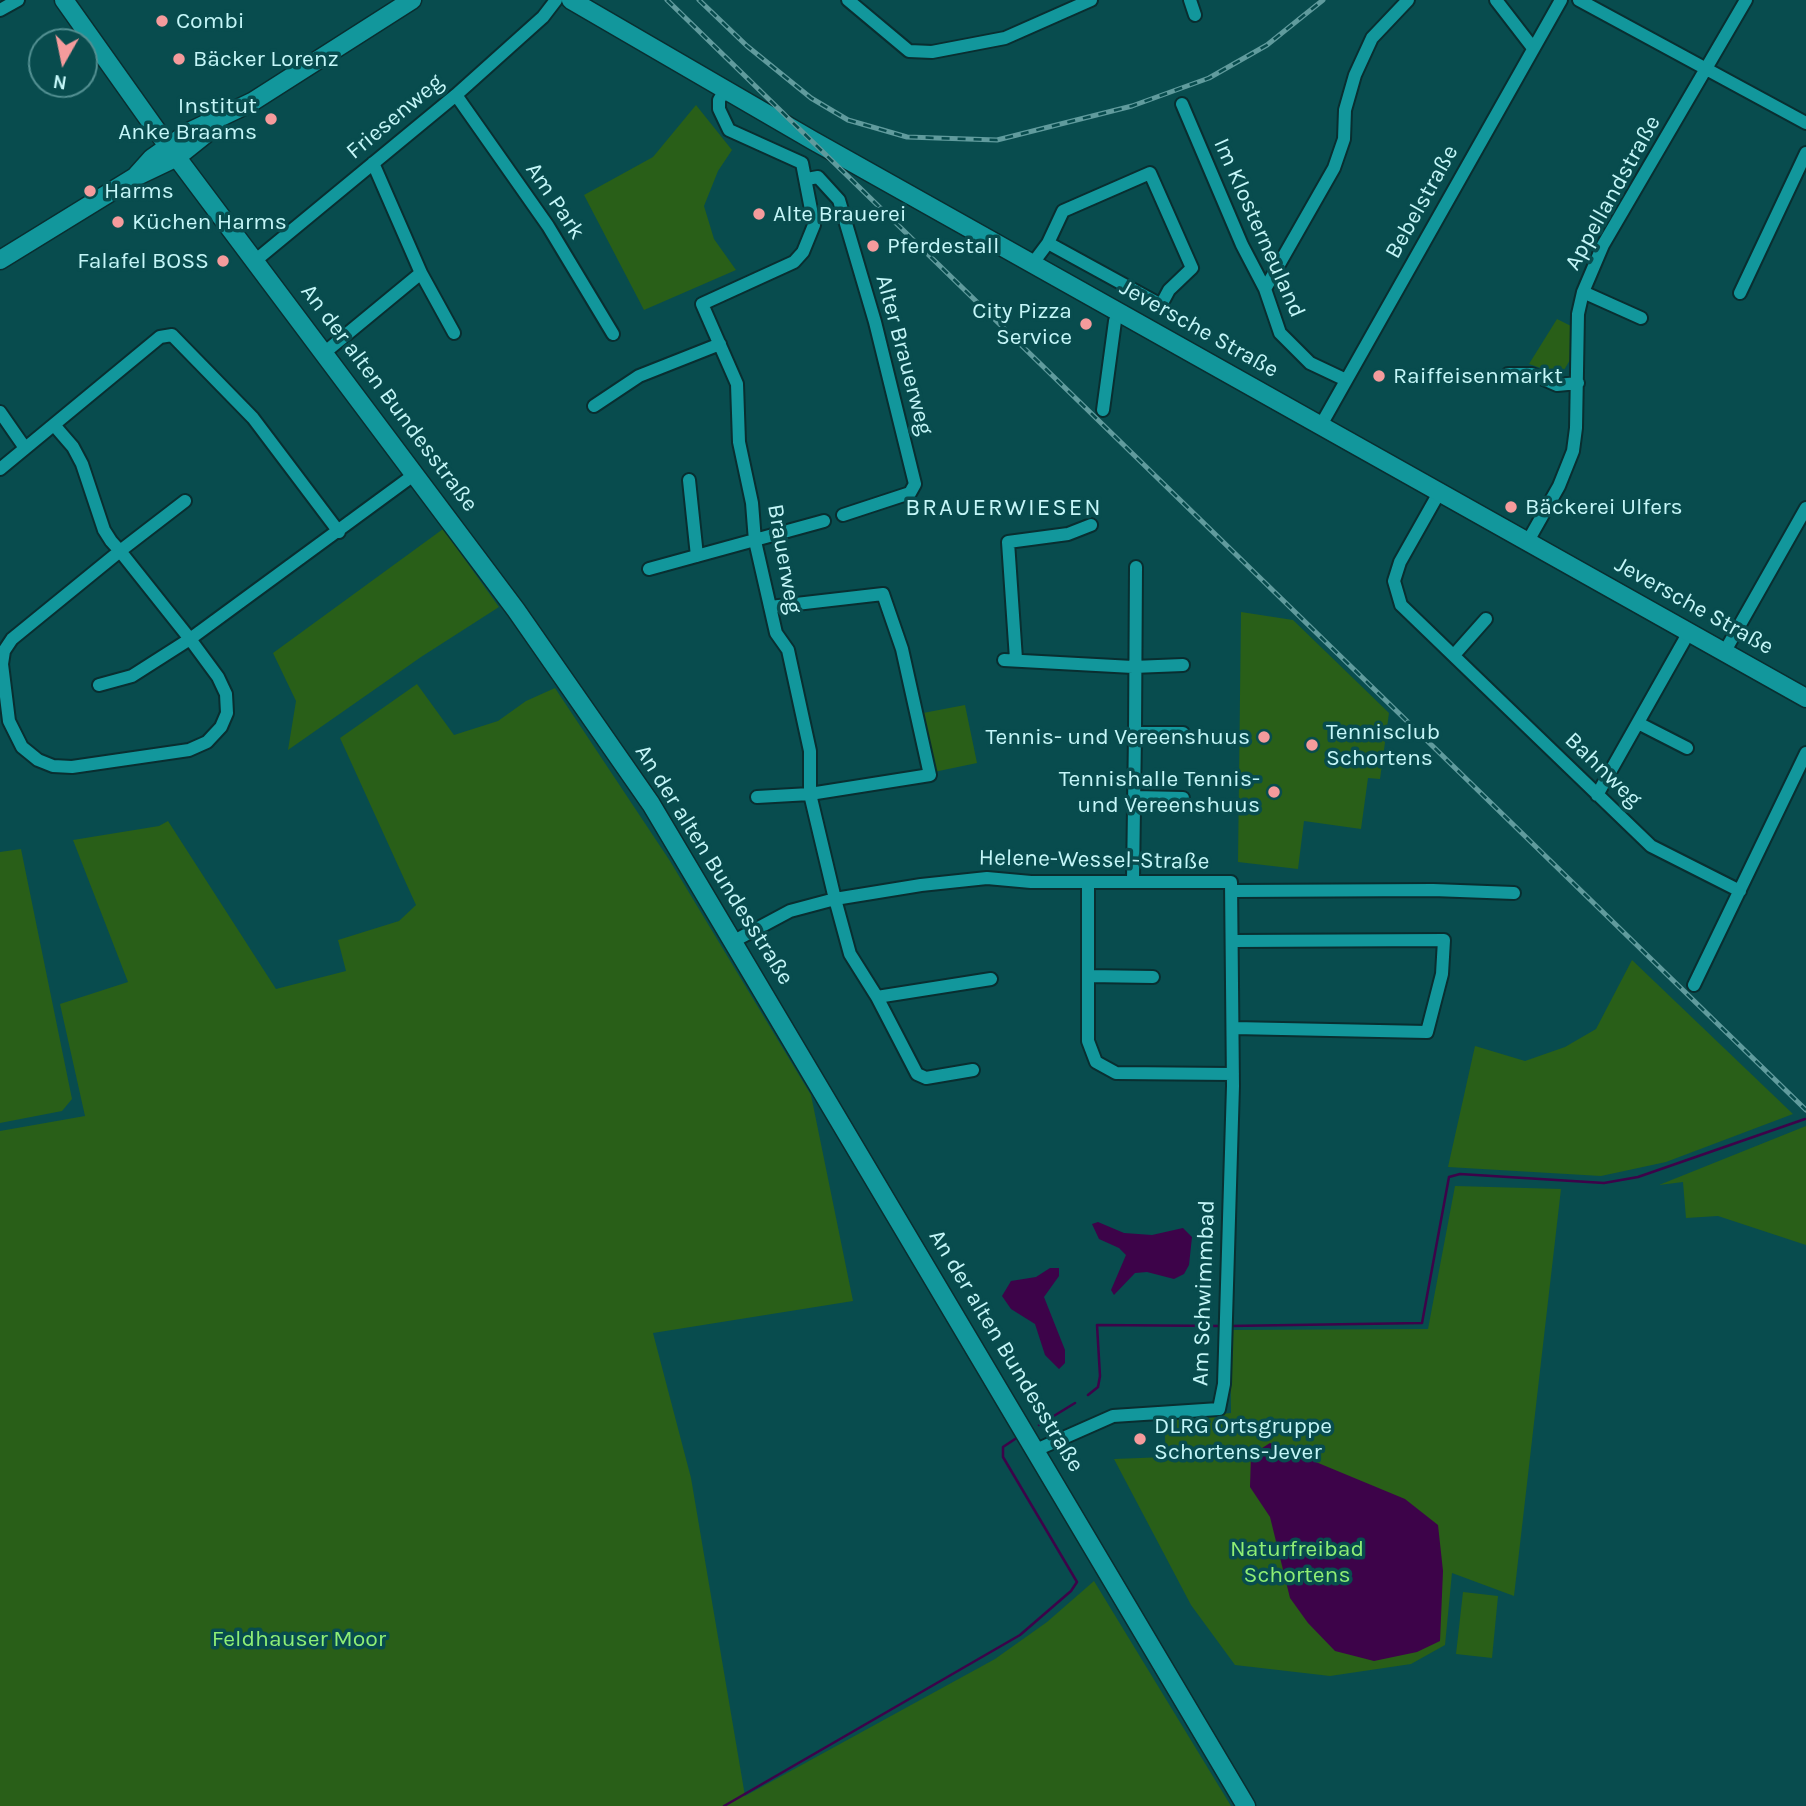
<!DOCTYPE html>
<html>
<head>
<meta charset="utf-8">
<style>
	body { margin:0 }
	#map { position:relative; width:1806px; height:1806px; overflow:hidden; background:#084c4e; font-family:Karla,sans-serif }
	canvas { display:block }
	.north { position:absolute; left:28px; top:28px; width:70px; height:70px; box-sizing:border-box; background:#084c4e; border:2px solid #539092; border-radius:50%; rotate:189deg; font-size:19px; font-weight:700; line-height:28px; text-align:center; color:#c4f6f8 }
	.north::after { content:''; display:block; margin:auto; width:24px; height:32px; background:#f59b9c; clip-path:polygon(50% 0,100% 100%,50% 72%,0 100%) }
</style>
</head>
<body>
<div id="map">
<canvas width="1806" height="1806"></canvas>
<div class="north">N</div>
</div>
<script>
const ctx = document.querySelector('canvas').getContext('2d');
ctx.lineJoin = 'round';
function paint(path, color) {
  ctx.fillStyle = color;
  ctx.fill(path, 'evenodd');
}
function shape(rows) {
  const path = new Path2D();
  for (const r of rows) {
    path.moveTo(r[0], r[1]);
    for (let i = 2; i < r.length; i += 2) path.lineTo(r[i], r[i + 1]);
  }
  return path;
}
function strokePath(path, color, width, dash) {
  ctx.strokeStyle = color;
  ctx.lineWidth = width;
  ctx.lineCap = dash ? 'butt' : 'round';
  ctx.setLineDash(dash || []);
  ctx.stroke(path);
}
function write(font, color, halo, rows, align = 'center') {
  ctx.font = font + ' Karla,sans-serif';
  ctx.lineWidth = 7;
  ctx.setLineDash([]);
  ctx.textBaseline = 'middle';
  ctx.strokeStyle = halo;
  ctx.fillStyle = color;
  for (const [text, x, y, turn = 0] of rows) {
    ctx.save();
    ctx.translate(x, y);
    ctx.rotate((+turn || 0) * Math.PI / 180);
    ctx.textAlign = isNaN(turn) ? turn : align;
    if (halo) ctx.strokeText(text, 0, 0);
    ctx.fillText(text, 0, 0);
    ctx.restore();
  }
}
paint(shape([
	[696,105,732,150,718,171,704,206,714,239,736,270,644,310,584,195,653,157],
	[1557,319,1571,326,1570,360,1561,375,1529,364],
	[443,529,499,607,421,657,288,750,296,701,273,653],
	[1241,612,1293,620,1389,713,1380,779,1368,778,1361,829,1304,821,1298,869,1238,862],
	[417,684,454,735,498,721,526,701,555,688,670,861,811,1095,853,1301,653,1333,691,1478,745,1796,995,1659,1047,1622,1094,1581,1231,1806,0,1806,0,1131,85,1116,60,1004,128,982,73,840,159,826,168,821,276,989,346,971,338,940,399,921,416,905,340,738],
	[965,705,977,763,934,772,923,713],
	[21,849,72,1099,62,1111,0,1123,0,852],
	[1632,960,1793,1114,1666,1162,1601,1176,1448,1167,1475,1046,1525,1061,1565,1047,1596,1029],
	[1806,1126,1806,1245,1718,1216,1686,1218,1683,1182,1659,1185],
	[1455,1186,1561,1189,1514,1596,1452,1573,1445,1645,1411,1664,1330,1676,1235,1665,1191,1605,1114,1459,1166,1457,1164,1419,1231,1413,1230,1330,1428,1329],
	[1463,1592,1498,1596,1492,1658,1456,1654]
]), '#295f18');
paint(shape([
	[1098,1222,1124,1233,1152,1235,1183,1228,1192,1237,1189,1265,1184,1274,1174,1279,1147,1272,1135,1273,1114,1295,1111,1290,1126,1255,1119,1248,1099,1239,1092,1224],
	[1050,1268,1059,1268,1059,1276,1044,1297,1065,1350,1065,1363,1059,1369,1045,1355,1035,1324,1011,1309,1002,1296,1011,1281,1036,1277],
	[1270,1443,1405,1499,1438,1525,1443,1571,1440,1641,1417,1652,1374,1661,1335,1651,1308,1623,1290,1598,1270,1517,1250,1487,1251,1455]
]), '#3d0349');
strokePath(shape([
	[1229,1326,1422,1323,1449,1177,1460,1174,1604,1183,1638,1177,1805,1119],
	[1088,1395,1098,1387,1100,1376,1097,1325,1222,1326],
	[1039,1425,1075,1403],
	[724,1806,1020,1635,1071,1591,1077,1582,1003,1457,1003,1447,1015,1439]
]), '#3d0349', 2.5);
const street = shape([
	[848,0,909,51,932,52,1005,38,1091,0],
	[1190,0,1195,15],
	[1496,0,1533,48],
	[1579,0,1806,123],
	[0,10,18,0],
	[725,90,719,100,719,109,729,130,802,163,814,225,803,252,794,262,702,304,737,384,739,442,752,503,755,541,776,633,788,650,810,751,810,794,835,899,850,954,877,997,917,1074,926,1078,973,1070],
	[456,95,548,226,613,334],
	[1182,104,1242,245,1265,289,1280,333,1310,363,1346,380],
	[373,163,421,273,454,333],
	[807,179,818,177,839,200,875,322,915,484,910,493,843,515],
	[256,260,456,95,543,17,556,0],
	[1033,263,1048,243,1063,211,1150,173,1192,268,1169,290,1161,305,1048,243],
	[1265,289,1334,168,1344,139,1345,110,1355,75,1372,38,1408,0],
	[1583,292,1641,318],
	[1740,293,1806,153],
	[324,353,421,273],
	[1508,374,1532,374,1557,385,1578,383],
	[594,406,639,376,720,344],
	[1103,410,1115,321,1119,313],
	[0,412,25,448],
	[54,425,73,447,82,464,104,530,111,541,120,551,190,639,218,677,226,694,227,713,221,727,207,742,189,750,72,767,53,766,38,760,22,747,9,721,2,664,4,651,12,639,120,551,185,501],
	[1321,425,1561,0],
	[0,469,160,337,172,335,253,418,339,532],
	[689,480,697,556],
	[1440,491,1400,562,1394,581,1401,605,1651,846,1740,891],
	[1528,541,1559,486,1573,451,1576,428,1578,314,1583,292,1603,245,1746,0],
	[649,569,824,521],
	[1725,651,1806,508],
	[1454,655,1486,619],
	[1016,659,1008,542,1068,534,1091,525],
	[1004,660,1133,667,1183,665],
	[99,685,132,676,190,639,415,474],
	[1638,723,1687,748],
	[1135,733,1136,567],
	[1597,795,1689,632],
	[757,797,810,794,930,775,902,649,883,594,770,607],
	[1134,797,1183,798],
	[1133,880,1135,733,1183,733],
	[1088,882,1088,1041,1096,1062,1116,1073,1233,1074],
	[1233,891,1433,890,1514,893],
	[734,941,790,911,835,899,921,885,987,878,1031,882,1231,882,1233,1086,1224,1384,1219,1409,1113,1416,1036,1450],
	[1233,941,1444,940,1442,974,1427,1032,1234,1028],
	[1088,976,1153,977],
	[1694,985,1806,753],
	[877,997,991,979]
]);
const secondary = shape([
	[64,0,157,131,516,610,651,804,1246,1806],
	[571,0,812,140,1806,698],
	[135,177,152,158,189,132,252,102,412,0],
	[0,260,135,177,177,157,217,125]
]);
strokePath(street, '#092e30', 16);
strokePath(secondary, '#092e30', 21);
strokePath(street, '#12979c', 12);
strokePath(secondary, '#12979c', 18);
const rail = shape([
	[667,0,1806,1110],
	[699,0,747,46,811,98,848,120,907,137,997,140,1132,106,1209,78,1267,45,1323,0]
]);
strokePath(rail, '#609b9d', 5);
strokePath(rail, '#084c4e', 2.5, [8]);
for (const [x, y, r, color] of [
	[162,21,7,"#f59b9c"],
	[179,59,7,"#f59b9c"],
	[271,119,7,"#f59b9c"],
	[90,191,7,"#f59b9c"],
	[759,214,7,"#f59b9c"],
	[118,222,7,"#f59b9c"],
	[873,246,7,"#f59b9c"],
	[223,261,7,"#f59b9c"],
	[1086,324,7,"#f59b9c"],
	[1379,376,7,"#f59b9c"],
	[1511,507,7,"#f59b9c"],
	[1264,737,7,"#f59b9c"],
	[1312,745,7,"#f59b9c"],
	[1274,792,7,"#f59b9c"],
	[1140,1439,7,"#f59b9c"]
]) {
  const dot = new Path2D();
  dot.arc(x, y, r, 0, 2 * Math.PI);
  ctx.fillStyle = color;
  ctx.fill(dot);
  strokePath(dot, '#084c4e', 2.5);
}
write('23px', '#c4f6f8', '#084c4e', [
	["Combi",176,21],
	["Bäcker Lorenz",193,59],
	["Institut",257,106,"right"],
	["Anke Braams",257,132,"right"],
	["Harms",104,191],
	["Alte Brauerei",773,214],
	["Küchen Harms",132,222],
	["Pferdestall",887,246],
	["Falafel BOSS",209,261,"right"],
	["City Pizza",1072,311,"right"],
	["Service",1072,337,"right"],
	["Raiffeisenmarkt",1393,376],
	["Bäckerei Ulfers",1525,507],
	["Tennisclub",1326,732],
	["Schortens",1326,758],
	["Tennis- und Vereenshuus",1250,737,"right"],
	["Tennishalle Tennis-",1260,779,"right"],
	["und Vereenshuus",1260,805,"right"],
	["DLRG Ortsgruppe",1154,1426],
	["Schortens-Jever",1154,1452]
], 'left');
write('23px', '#c4f6f8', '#084c4e', [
	["Friesenweg",395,117,-40],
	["Appellandstraße",1613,193,-61],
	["Am Park",555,201,56],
	["Bebelstraße",1422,202,-61],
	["Im Klosterneuland",1259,228,66],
	["Jeversche Straße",1199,329,29],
	["Alter Brauerweg",904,355,75],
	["An der alten Bundesstraße",389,398,53],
	["Brauerweg",784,559,80],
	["Jeversche Straße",1694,606,29],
	["Bahnweg",1603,770,44],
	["Helene-Wessel-Straße",1094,860,1],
	["An der alten Bundesstraße",714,865,58],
	["Am Schwimmbad",1204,1293,-88],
	["An der alten Bundesstraße",1006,1351,59]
]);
write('23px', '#8fef75', '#084c4e', [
	["Naturfreibad",1297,1549],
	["Schortens",1297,1575],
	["Feldhauser Moor",299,1639]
]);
ctx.letterSpacing = '2px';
write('24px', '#c4f6f8', '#084c4e', [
	["BRAUERWIESEN",1004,508]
]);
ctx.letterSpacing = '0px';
</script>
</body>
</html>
